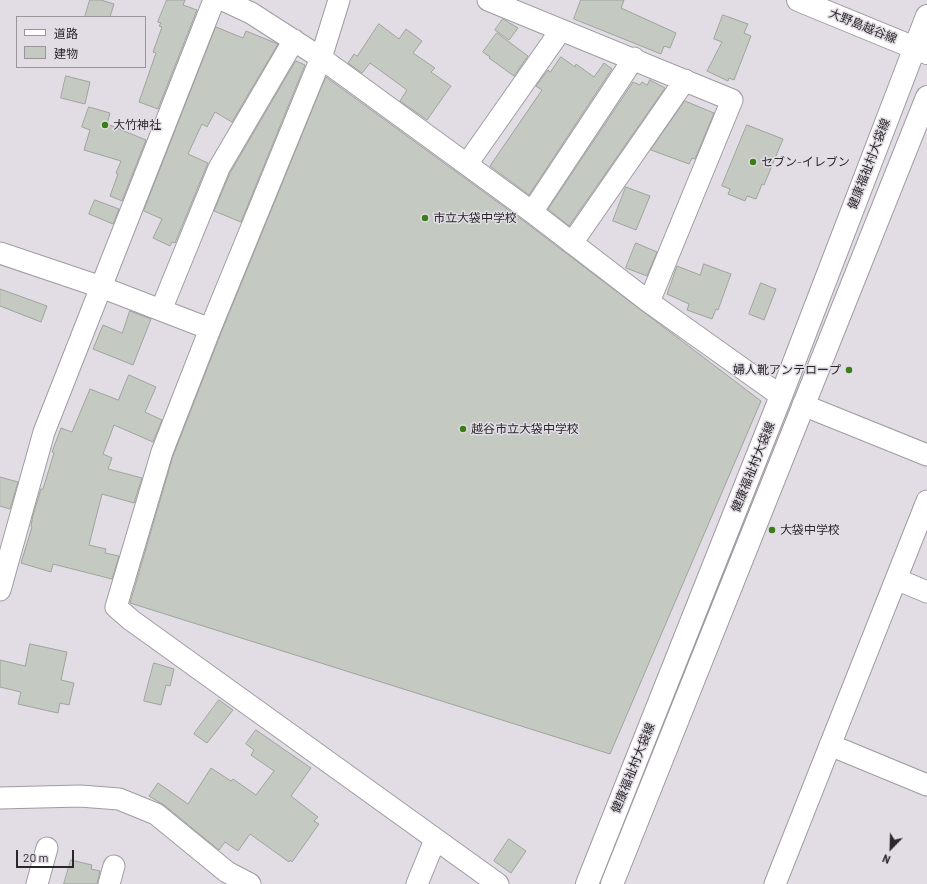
<!DOCTYPE html>
<meta charset="utf-8">
<style>
body{margin:0}
#map{position:relative;width:927px;height:884px;overflow:hidden;background:#e2dde5;font-family:Barlow,"Noto Sans JP",sans-serif}
canvas{display:block}
.legend{position:absolute;left:16px;top:16px;width:130px;height:52px;box-sizing:border-box;background:#e2dde5;border:1px solid #98959b;margin:0;padding:5px 7px;list-style:none;font-size:12px;color:#2a282b}
.legend li{display:flex;align-items:center;gap:8px;height:20px}
.legend b{width:20px;border:1px solid #98959b}
.north{position:absolute;left:871px;top:828px;width:40px;height:40px;-webkit-text-stroke:3px #e2dde5;paint-order:stroke;rotate:203deg;font-size:11px;font-weight:700;line-height:16px;text-align:center;color:#2a282b}
.north::after{content:'';display:block;margin:auto;width:14px;height:18px;background:#2a282b;clip-path:polygon(50% 0,100% 100%,50% 72%,0 100%)}
.scale{position:absolute;left:16px;top:850px;width:58px;height:18px;box-sizing:border-box;border:2px solid #2a282b;border-top:0;padding-left:5px;font-size:12px;line-height:14px;white-space:nowrap;color:#2a282b;-webkit-text-stroke:3px #e2dde5;paint-order:stroke}
</style>
<div id="map">
<canvas width="927" height="884"></canvas>
<ul class="legend">
<li><b style="height:5px;background:#fff"></b>道路</li>
<li><b style="height:11px;background:#c4cac2"></b>建物</li>
</ul>
<div class="north">N</div>
<div class="scale">20 m</div>
</div>
<script>
const context = document.querySelector('canvas').getContext('2d');
context.lineJoin = 'round';
function paint(path, color) {
  context.fillStyle = color;
  context.fill(path, 'evenodd');
}
function strokePath(path, color, width, dash) {
  context.strokeStyle = color;
  context.lineWidth = width;
  context.lineCap = dash ? 'butt' : 'round';
  context.setLineDash(dash || []);
  context.stroke(path);
}
function label(font, color, halo, rows, align = 'center') {
  context.font = font + ' Barlow,"Noto Sans JP",sans-serif';
  context.lineWidth = 3;
  context.setLineDash([]);
  context.textBaseline = 'middle';
  context.strokeStyle = halo;
  context.fillStyle = color;
  for (const [text, x, y, turn = 0] of rows) {
    context.save();
    context.translate(x, y);
    context.rotate((+turn || 0) * Math.PI / 180);
    context.textAlign = isNaN(turn) ? turn : align;
    if (halo) context.strokeText(text, 0, 0);
    context.fillText(text, 0, 0);
    context.restore();
  }
}
const building = new Path2D(`
 M90,0h11l13,4 -4,13h-25z
 M167,0h18l-2,5 14,5 -39,99 -19,-7 17,-49 -3,-1 9,-25 -3,-1 2,-3 -3,-1z
 M581,0h43l-3,8 55,25 -6,15 -6,-2 -3,8 -87,-35z
 M723,15l25,9 -4,9 7,3 -17,44 -5,-2 -1,3 -21,-10 15,-29 -8,-3z
 M503,19l15,9 -9,12 -14,-10z
 M379,24l20,15 7,-10 16,12 -9,12 22,15 -4,4 20,14 -24,34 -27,-19 7,-11 -37,-27 -8,10 -14,-10 6,-9 3,2z
 M216,27l27,11 3,-7 32,13 -46,78 -17,-10 -8,15 -5,-3 -14,30 20,9 -33,80 -3,-1 -2,4 -17,-8 9,-19 -18,-8z
 M497,33l31,23 -14,20 -25,-18 1,-1 -7,-5z
 M561,57l14,10 1,-3 18,13 10,-14 8,6 -83,126 -39,-29 52,-76 -6,-4 12,-16 2,2z
 M296,61l9,4 -64,157 -27,-11 16,-38z
 M66,76l24,6 -5,22 -24,-6z
 M326,77l199,145 236,179 -151,353 -480,-151 43,-147 48,-123z
 M650,80l15,8 -96,138 -21,-17 85,-127 7,3 2,-3 5,3z
 M685,101l29,12 -19,46 -3,-1 -3,6 -38,-14z
 M89,107l21,6 -3,11 39,16 -24,61 -12,-5 8,-22 -2,-1 5,-12 -37,-11 6,-20 -8,-3z
 M747,125l36,14 -19,46 -2,-1 -6,15 -9,-3 -2,5 -17,-7 2,-5 -8,-3z
 M626,187l24,9 -14,34 -23,-9z
 M95,200l24,9 -6,15 -24,-10z
 M636,243l21,9 -10,24 -21,-8z
 M704,264l27,10 -13,36 -2,-1 -4,10 -25,-9 2,-6 -22,-10 10,-28 23,9z
 M761,283l15,6 -12,31 -15,-6z
 M0,289l47,17 -6,16 -41,-16z
 M130,311l21,8 -18,46 -40,-16 10,-24 19,8z
 M129,375l27,12 -11,25 17,8 -9,22 -39,-17 -11,29 9,4 -4,11 34,9 -8,25 -32,-9 -13,51 17,4 -1,4 14,3 -7,23 -59,-15 -2,8 -30,-9 11,-36 -1,-1 2,-11 8,-26h2l11,-36 -2,-1 9,-24 11,4 18,-43 28,11z
 M0,477l18,5 -8,27 -10,-3z
 M30,644l37,8 -6,28 13,3 -5,22 -9,-2 -2,10 -40,-9 3,-12 -21,-5v-27l25,6z
 M154,663l20,6 -4,17 -4,-1 -5,20 -17,-4z
 M219,700l14,10 -26,33 -13,-9z
 M256,730l55,38 -20,28 27,21 -4,4 5,3 -27,38 -2,-2 -1,2 -39,-28 -12,17 -13,-9 -6,8 -55,-45 -15,-9 9,-13 30,21 23,-36 20,13 2,-2 23,16 18,-24 -23,-16 3,-5 -8,-6z
 M509,839l17,12 -15,22 -17,-12z
 M71,860l21,5 -1,4 9,2 -3,13h-33z`);
const street = new Path2D(`
 M223,0l28,13 70,45 211,154 117,90 132,94
 M339,0l-18,58 -111,271 -48,123 -46,155 15,13 367,264
 M488,0l244,100 -83,202
 M467,164l94,-134
 M532,212l102,-154
 M572,243l113,-163
 M0,253l101,34 109,42
 M161,310l58,-142 75,-128
 M803,405l124,50
 M896,579l31,13
 M0,590l44,-158 170,-432
 M830,745l97,40
 M0,798l80,-2 39,3 37,15 71,58 23,12
 M37,884l10,-36
 M109,884l5,-18
 M417,884l18,-44
 M775,884l152,-383`);
const secondary = new Path2D(`
 M798,0l129,53
 M587,884l194,-488 146,-380
 M612,884l315,-787`);
const markers = [
 [105,125,4,"#3d7c1a"],
 [753,162,4,"#3d7c1a"],
 [425,218,4,"#3d7c1a"],
 [849,370,4,"#3d7c1a"],
 [463,429,4,"#3d7c1a"],
 [772,530,4,"#3d7c1a"]
];
const streetNames = [
 ["大野島越谷線",863,26,22],
 ["健康福祉村大袋線",869,164,-69],
 ["健康福祉村大袋線",753,467,-68],
 ["健康福祉村大袋線",633,768,-68]
];
const poiNames = [
 ["大竹神社",113,125],
 ["セブン-イレブン",761,162],
 ["市立大袋中学校",433,218],
 ["婦人靴アンテロープ",841,370,"right"],
 ["越谷市立大袋中学校",471,429],
 ["大袋中学校",780,530]
];
paint(building, '#c4cac2');
strokePath(building, '#9ea39c', 1);
strokePath(street, '#a09ba3', 23);
strokePath(secondary, '#a09ba3', 24);
strokePath(street, '#fff', 21);
strokePath(secondary, '#fff', 22);
for (const [x, y, r, color] of markers) {
  const dot = new Path2D();
  dot.arc(x, y, r, 0, 2 * Math.PI);
  context.fillStyle = color;
  context.fill(dot);
  strokePath(dot, '#e2dde5', 1.5);
}
label('12px', '#2a282b', '#e2dde5', streetNames);
label('12px', '#2a282b', '#e2dde5', poiNames, 'left');
</script>
